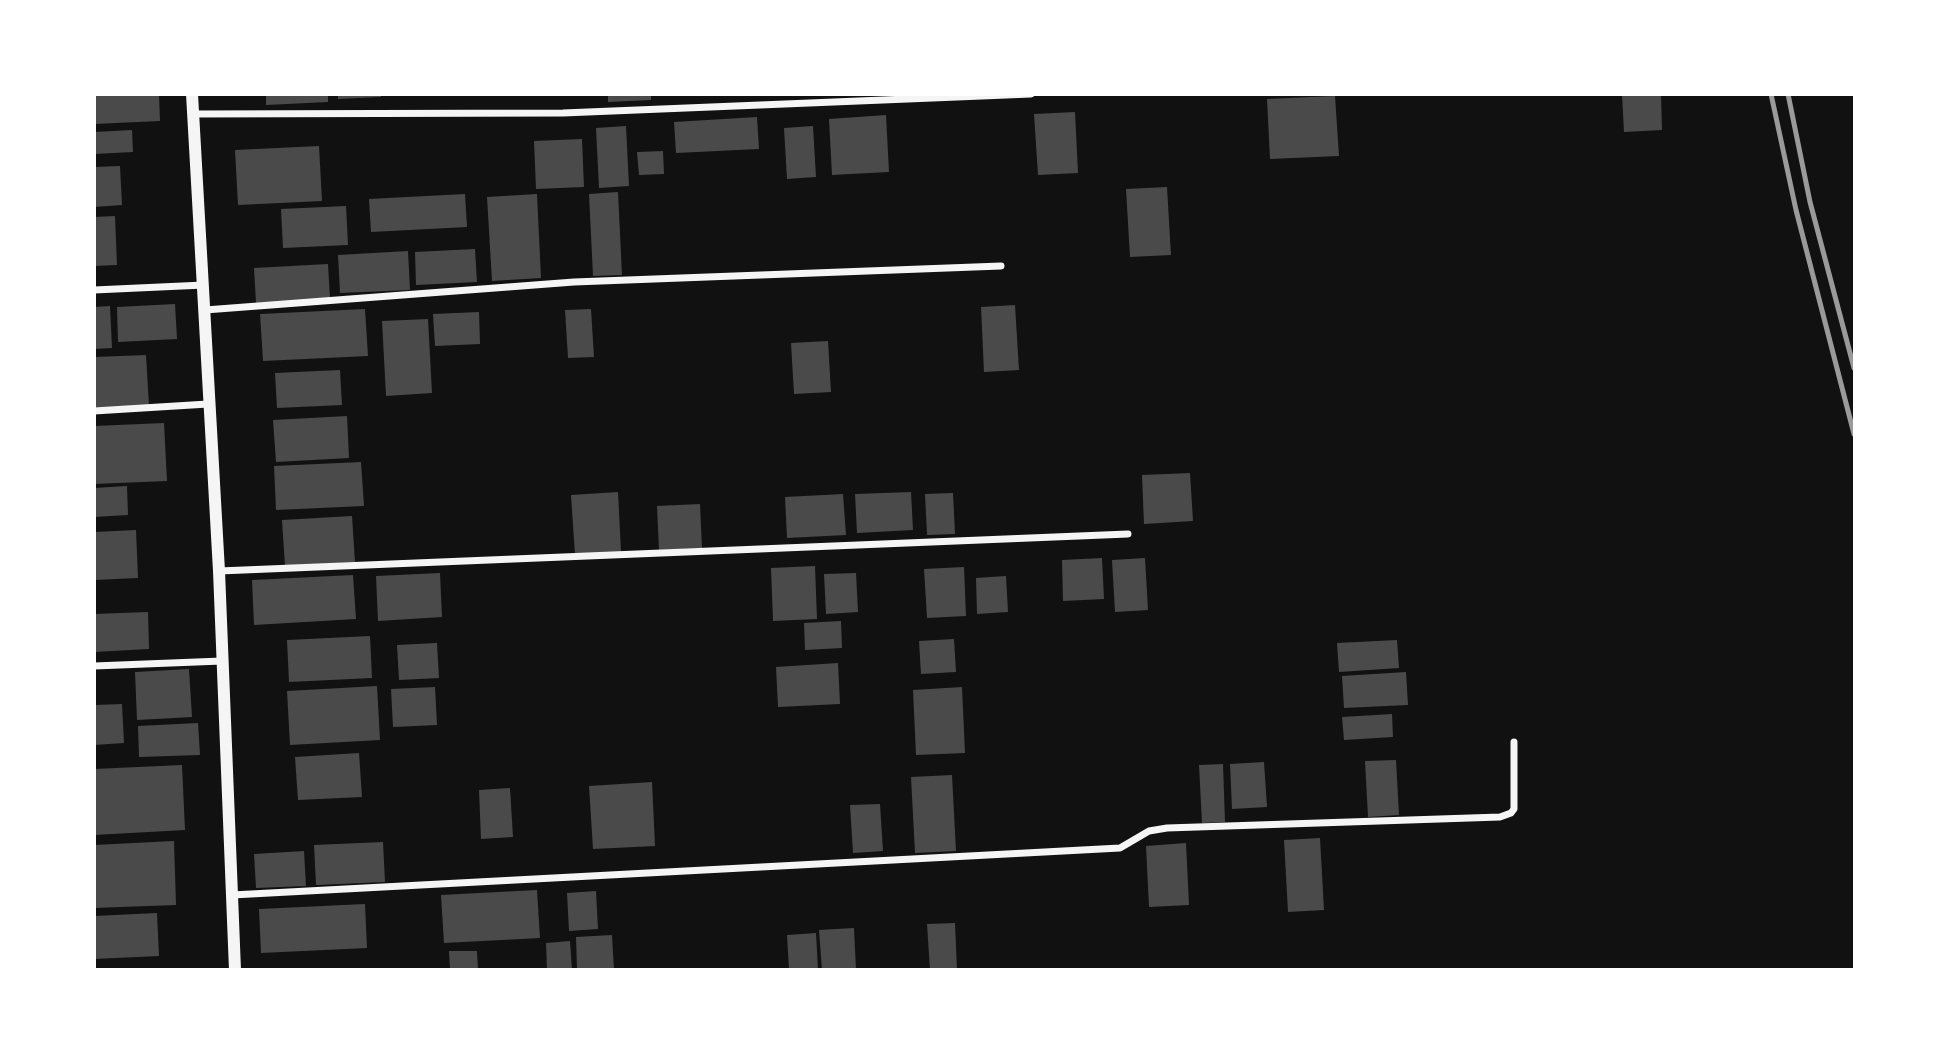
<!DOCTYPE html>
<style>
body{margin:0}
#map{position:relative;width:1949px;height:1064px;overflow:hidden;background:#111;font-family:"IBM Plex Sans",sans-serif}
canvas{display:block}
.frame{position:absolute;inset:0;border:96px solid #fff;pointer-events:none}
</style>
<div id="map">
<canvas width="1949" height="1064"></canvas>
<div class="frame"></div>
</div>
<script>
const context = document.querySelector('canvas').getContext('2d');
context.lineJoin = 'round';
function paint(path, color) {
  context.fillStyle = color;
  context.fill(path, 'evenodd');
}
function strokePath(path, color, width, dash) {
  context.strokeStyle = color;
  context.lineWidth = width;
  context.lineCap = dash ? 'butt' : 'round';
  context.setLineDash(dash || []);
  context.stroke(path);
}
const building = new Path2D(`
 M94,94h65l1,27 -66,3z
 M266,94h62v8l-62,3z
 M338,94h43v3l-43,2z
 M608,94h43v6l-43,2z
 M1622,94h39l1,36 -38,2z
 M1335,96l4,60 -69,3 -3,-60z
 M1075,112l3,61 -40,2 -4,-61z
 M886,115l3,57 -57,3 -3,-56z
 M757,117l2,32 -83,4 -2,-31z
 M626,126l3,60 -30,2 -3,-60z
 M813,126l3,51 -29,2 -3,-51z
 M132,130l1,22 -39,2v-22z
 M582,139l2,48 -48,2 -2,-48z
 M319,146l3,55 -84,4 -3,-55z
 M663,151l1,23 -25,1 -2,-23z
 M120,166l2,39 -28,2v-40z
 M1167,187l4,68 -41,2 -4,-68z
 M618,192l4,83 -29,1 -4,-82z
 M465,194l2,33 -96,5 -2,-33z
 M537,194l4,84 -49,3 -5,-84z
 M346,206l2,39 -65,3 -2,-39z
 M115,216l2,49 -23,1v-49z
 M475,249l2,33 -61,3 -1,-33z
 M408,251l2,39 -70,3 -2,-38z
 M328,264l2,35 -74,4 -2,-35z
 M175,304l2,35 -59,3 -1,-35z
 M1015,305l4,65 -35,2 -3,-65z
 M110,306l2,42 -18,1v-42z
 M365,309l3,47 -105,5 -3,-47z
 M591,309l3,48 -26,1 -3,-48z
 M479,312l1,32 -45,2 -2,-32z
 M428,319l4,74 -46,3 -4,-75z
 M828,341l3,51 -37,2 -3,-51z
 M146,355l3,51 -55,2v-51z
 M340,370l2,35 -65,3 -2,-35z
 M347,416l2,42 -73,4 -3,-42z
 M164,423l3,58 -73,3v-58z
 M361,462l3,44 -88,4 -2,-44z
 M1190,473l3,48 -49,3 -2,-49z
 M127,486l1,29 -34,2v-29z
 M618,492l3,60 -46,3 -4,-60z
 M911,492l2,38 -56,3 -2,-39z
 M953,493l2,41 -28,1 -2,-41z
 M843,494l3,41 -59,3 -2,-41z
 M700,504l2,44 -43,2 -2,-44z
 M352,516l3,46 -70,4 -3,-46z
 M136,530l2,48 -44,2v-48z
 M1102,558l2,41 -41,2 -1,-41z
 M1145,558l3,52 -33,2 -3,-52z
 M815,566l2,53 -44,2 -2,-53z
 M964,567l2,49 -39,2 -3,-49z
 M440,573l2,44 -64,4 -2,-45z
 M856,573l2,39 -32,2 -2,-40z
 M353,575l3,44 -102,6 -2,-45z
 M1006,576l2,36 -31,2 -1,-36z
 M148,612l1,37 -55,3v-38z
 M841,621l1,27 -37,2 -1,-27z
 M370,636l2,42 -83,4 -2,-42z
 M954,639l2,33 -35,2 -2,-33z
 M1397,640l2,28 -60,4 -2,-29z
 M437,643l2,35 -40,2 -2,-35z
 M838,663l2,41 -62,3 -2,-40z
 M189,669l3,48 -55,3 -2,-48z
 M1406,672l2,33 -64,3 -2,-32z
 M377,686l3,54 -90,5 -3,-54z
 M435,687l2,38 -44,2 -2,-38z
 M962,687l3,66 -49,2 -3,-65z
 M122,704l2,39 -30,2v-40z
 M1392,714l1,23 -49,3 -2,-23z
 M198,723l2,32 -61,2 -1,-31z
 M359,753l3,44 -64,3 -3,-43z
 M1396,760l3,55 -31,2 -3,-56z
 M1264,762l3,45 -35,2 -2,-45z
 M1223,764l2,58 -23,1 -3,-58z
 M182,765l3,65 -91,5v-66z
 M952,775l4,76 -41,2 -4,-76z
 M652,782l3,64 -62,3 -4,-63z
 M510,788l3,49 -32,2 -2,-49z
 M880,804l3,47 -30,2 -3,-48z
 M1320,838l4,72 -36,2 -4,-72z
 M174,841l2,64 -82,3v-63z
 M383,842l2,40 -69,3 -2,-40z
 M1186,843l3,62 -40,2 -3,-61z
 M304,851l2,35 -50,2 -2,-34z
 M537,890l3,48 -96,5 -3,-48z
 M596,891l2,38 -29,2 -2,-38z
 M365,904l2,44 -106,5 -2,-44z
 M157,913l2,43 -65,3v-43z
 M955,923l2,47h-27l-3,-46z
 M854,928l2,42h-34l-3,-40z
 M816,933l2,37h-29l-2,-35z
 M612,935l2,35h-37l-1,-33z
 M570,941l2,29h-25l-1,-27z
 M449,951h28l1,19h-28z`);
const minor = new Path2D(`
 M193,114l370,-1 468,-19
 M94,290l110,-5
 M205,310l369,-28 427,-16
 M94,411l114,-7
 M219,571l909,-37
 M94,666l128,-5
 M232,895l888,-47 29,-17 18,-3 333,-11 11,-4 3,-4v-67`);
const tertiary = new Path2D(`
 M192,94l27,477 16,399`);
const rail = new Path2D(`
 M1771,94l25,116 58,224
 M1788,94l22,108 44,166`);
paint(building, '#4a4a4a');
strokePath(minor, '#f5f5f5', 7);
strokePath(tertiary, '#f5f5f5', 12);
strokePath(rail, '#9a9a9a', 5);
</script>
